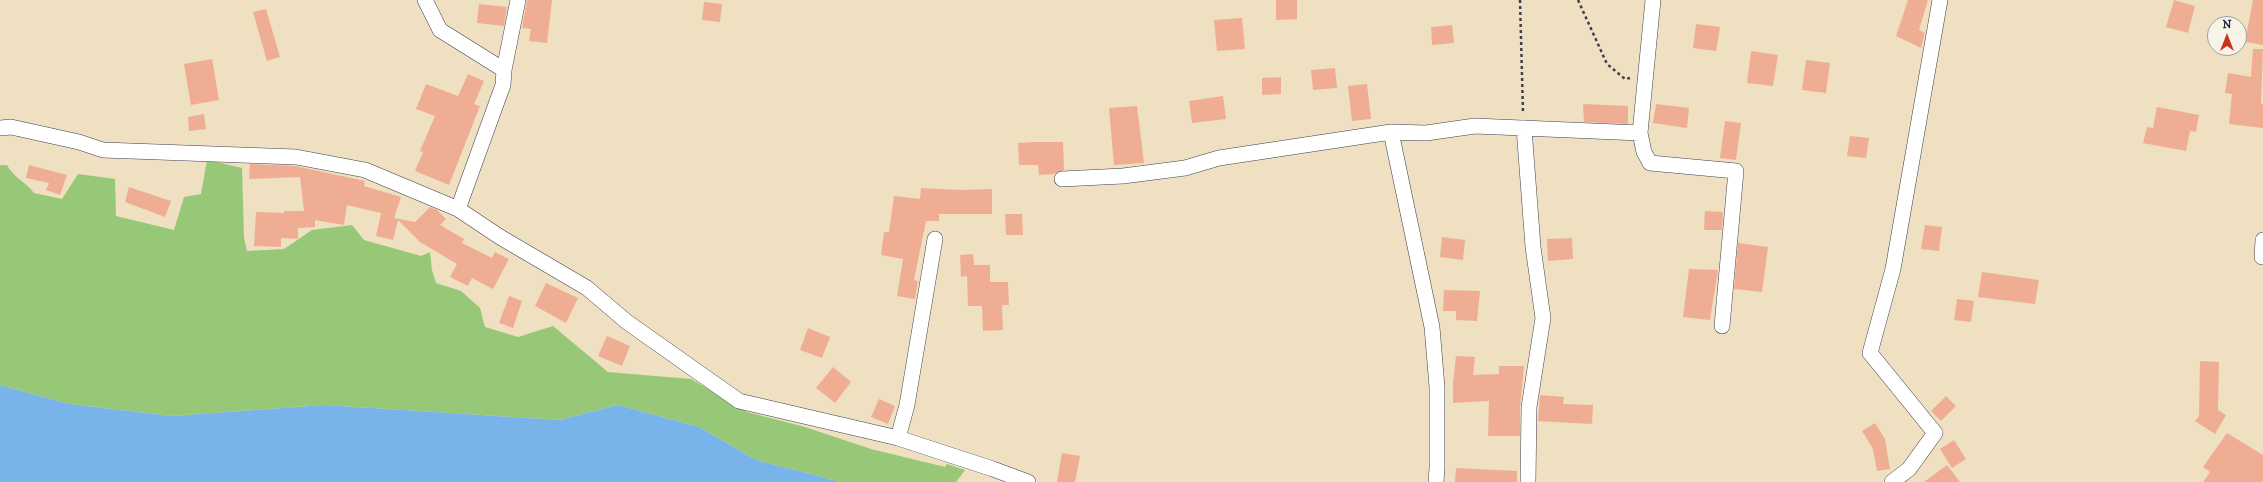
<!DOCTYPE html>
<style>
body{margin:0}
#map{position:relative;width:2263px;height:482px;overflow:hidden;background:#eee0c0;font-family:"IM FELL DW Pica",serif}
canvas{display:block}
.north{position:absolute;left:2207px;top:16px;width:40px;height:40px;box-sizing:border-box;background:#f7f3e8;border:1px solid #a29fa3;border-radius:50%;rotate:0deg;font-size:11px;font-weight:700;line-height:16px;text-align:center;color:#22223b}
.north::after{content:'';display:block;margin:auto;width:14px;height:18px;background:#c8321e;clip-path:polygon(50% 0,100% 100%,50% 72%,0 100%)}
</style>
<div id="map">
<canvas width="2263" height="482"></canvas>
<div class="north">N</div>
</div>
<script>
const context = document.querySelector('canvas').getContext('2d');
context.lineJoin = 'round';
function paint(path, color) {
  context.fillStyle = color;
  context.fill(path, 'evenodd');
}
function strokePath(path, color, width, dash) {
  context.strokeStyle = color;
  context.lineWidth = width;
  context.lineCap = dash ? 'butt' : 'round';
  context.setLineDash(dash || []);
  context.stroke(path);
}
const green = new Path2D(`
 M207,160l35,8 2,70 3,13 37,-2 28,-19 40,-5 12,15 57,16 9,-4 2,18 4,13 25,8 19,17 5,19 33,10 35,-11 55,46 83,7 56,33 58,15 66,22 74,18 2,-3 18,6 -9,12h-115l-85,-22 -57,-33 -81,-22 -59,15 -234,-15 -153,11 -103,-12 -69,-19v-220h7c7,13 19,17 27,28l28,6 16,-25 37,5 1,37 58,14 10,-33 17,-3z`);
const water = new Path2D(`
 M0,385l69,19 103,12 153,-11 234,15 59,-15 81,22 57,33 85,22h-841z`);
const building = new Path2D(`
 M527,0h25l-5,43 -18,-2 2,-12 -9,-1z
 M1276,0h21v19l-21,1z
 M1908,0h20l-9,30 6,3 -4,15 -25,-12z
 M2174,0l21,6 -7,27 -22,-6z
 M2253,0h10v45l-18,-3z
 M704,2l18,2 -2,18 -18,-2z
 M479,4l28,3 -3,19 -27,-3z
 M266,9l14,48 -13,4 -14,-49z
 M1242,18l3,31 -28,2 -3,-31z
 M1696,24l24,3 -4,24 -23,-3z
 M1452,25l2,18 -22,2 -1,-18z
 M2253,49h10l-2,55h2v24l-34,-4 3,-30 -7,-1 3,-20 23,4z
 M1751,51l27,4 -5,31 -26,-3z
 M212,59l7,41 -28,5 -7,-41z
 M1806,60l24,3 -4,30 -24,-3z
 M1335,68l2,20 -24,2 -2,-20z
 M468,74l16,7 -10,23 6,2 -31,79 -34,-14 8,-19 -3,-1 15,-35 -19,-7 10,-25 32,12z
 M1281,77v17l-19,1v-17z
 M1367,84l4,35 -19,2 -4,-35z
 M1223,96l3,23 -34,4 -3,-22z
 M1583,104l45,2v18l-44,-2z
 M1656,104l33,4 -2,20 -34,-5z
 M1137,106l7,57 -30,2 -5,-57z
 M2157,107l42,8 -3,17 -6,-1 -4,20 -43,-8 4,-16 6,1z
 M204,114l2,15 -17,2 -1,-14z
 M1725,121l16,2 -5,37 -16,-2z
 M1850,136l19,2 -3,20 -19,-2z
 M1033,142h30l1,28 -10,4 -15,1 -1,-10h-19l-1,-22z
 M250,164l45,2 70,15 -1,5 37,11 -7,21 21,4 15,-15 7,3 9,9 -6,6 24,14 -2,4 30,15 3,-6 14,7 -16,30 -21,-11 -4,8 -18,-9 7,-13 -37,-22 -22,-22 -5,20 -17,-4 5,-23 -34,-8 -3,20 -29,-5v7l-17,1v11l-17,-1v9l-27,-1 2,-34 28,1v-2h20l-4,-34 -51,2z
 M29,165l38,10 -7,20 -14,-5 3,-7 -23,-5z
 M129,187l42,14 -6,16 -40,-15z
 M921,188l40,2 31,-1v25h-53v7h-13l-12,59 4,1 -3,18 -18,-3 6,-37 -22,-4 3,-23h5l5,-36 26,3z
 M1705,211l18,1 -1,18h-18z
 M1005,214h17l1,21h-17z
 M1925,225l17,2 -3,24 -18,-2z
 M1442,237l23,3 -2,20 -23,-3z
 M1572,238l1,21 -25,2 -1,-22z
 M1738,243l30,4 -6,45 -28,-3z
 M973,254l1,11h16v17h18l1,23h-7l1,25 -20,1 -1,-25h-14l-1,-30 -6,1 -1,-22z
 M1689,269l29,1 -8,50 -27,-3z
 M1982,272l57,8 -4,24 -57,-7z
 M546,283l32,15 -12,25 -31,-17z
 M1444,290l36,1 -3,30 -21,-1v-9h-13z
 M509,296l13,5 -9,27 -14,-5z
 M1957,299l17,2 -3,21 -17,-2z
 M808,328l22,9 -8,21 -22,-8z
 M607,336l23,10 -8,20 -24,-10z
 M1456,356l19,1 -2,18 26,-1v-8h25l-4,41v29h-32l1,-35 -36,2v-19z
 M2200,361l19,1 -1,48 8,5 -11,19 -20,-13 4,-5z
 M833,367l18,15 -16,21 -19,-15z
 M1540,395l24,2 -1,7 30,1 -1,19 -54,-3z
 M1946,396l10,10 -15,15 -10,-10z
 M879,399l16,7 -7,18 -17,-7z
 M1875,423l10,16 5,30 -13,2 -4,-22 -11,-18z
 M2227,433l36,22v27h-60l7,-10 -7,-5z
 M1954,440l12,19 -14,9 -12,-19z
 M1062,453l18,3 -5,26h-18z
 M1947,465l13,17h-36z
 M1456,468l61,3v11h-62z`);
const path = new Path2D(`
 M1520,0l3,113
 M1578,0l29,64 18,15 5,-1`);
const minor = new Path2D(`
 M425,0l15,30 64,40 -1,15 -45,124
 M504,70l14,-70
 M0,128l11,-1 68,15 24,8 193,7 69,13 93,39 42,28 87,51 40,34 112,79 159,37 95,31 35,13
 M1524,128l9,119 10,71 -14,89 -1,75
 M1391,132l41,195 5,60v81l-1,14
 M1640,133l4,19 6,11 86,8 -14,155
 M1062,179l61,-3 62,-8 34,-10 172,-26 35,1 49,-7 165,7 13,-133
 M2262,257l1,-17
 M898,438l9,-33 28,-166
 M1892,482l17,-13 26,-36 -65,-80 23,-84 47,-269`);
paint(green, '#97c878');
paint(water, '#78b4ea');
paint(building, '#efae94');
strokePath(minor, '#413e4f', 16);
strokePath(path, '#413e4f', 2.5, [3, 3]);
strokePath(minor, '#fff', 15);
</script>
